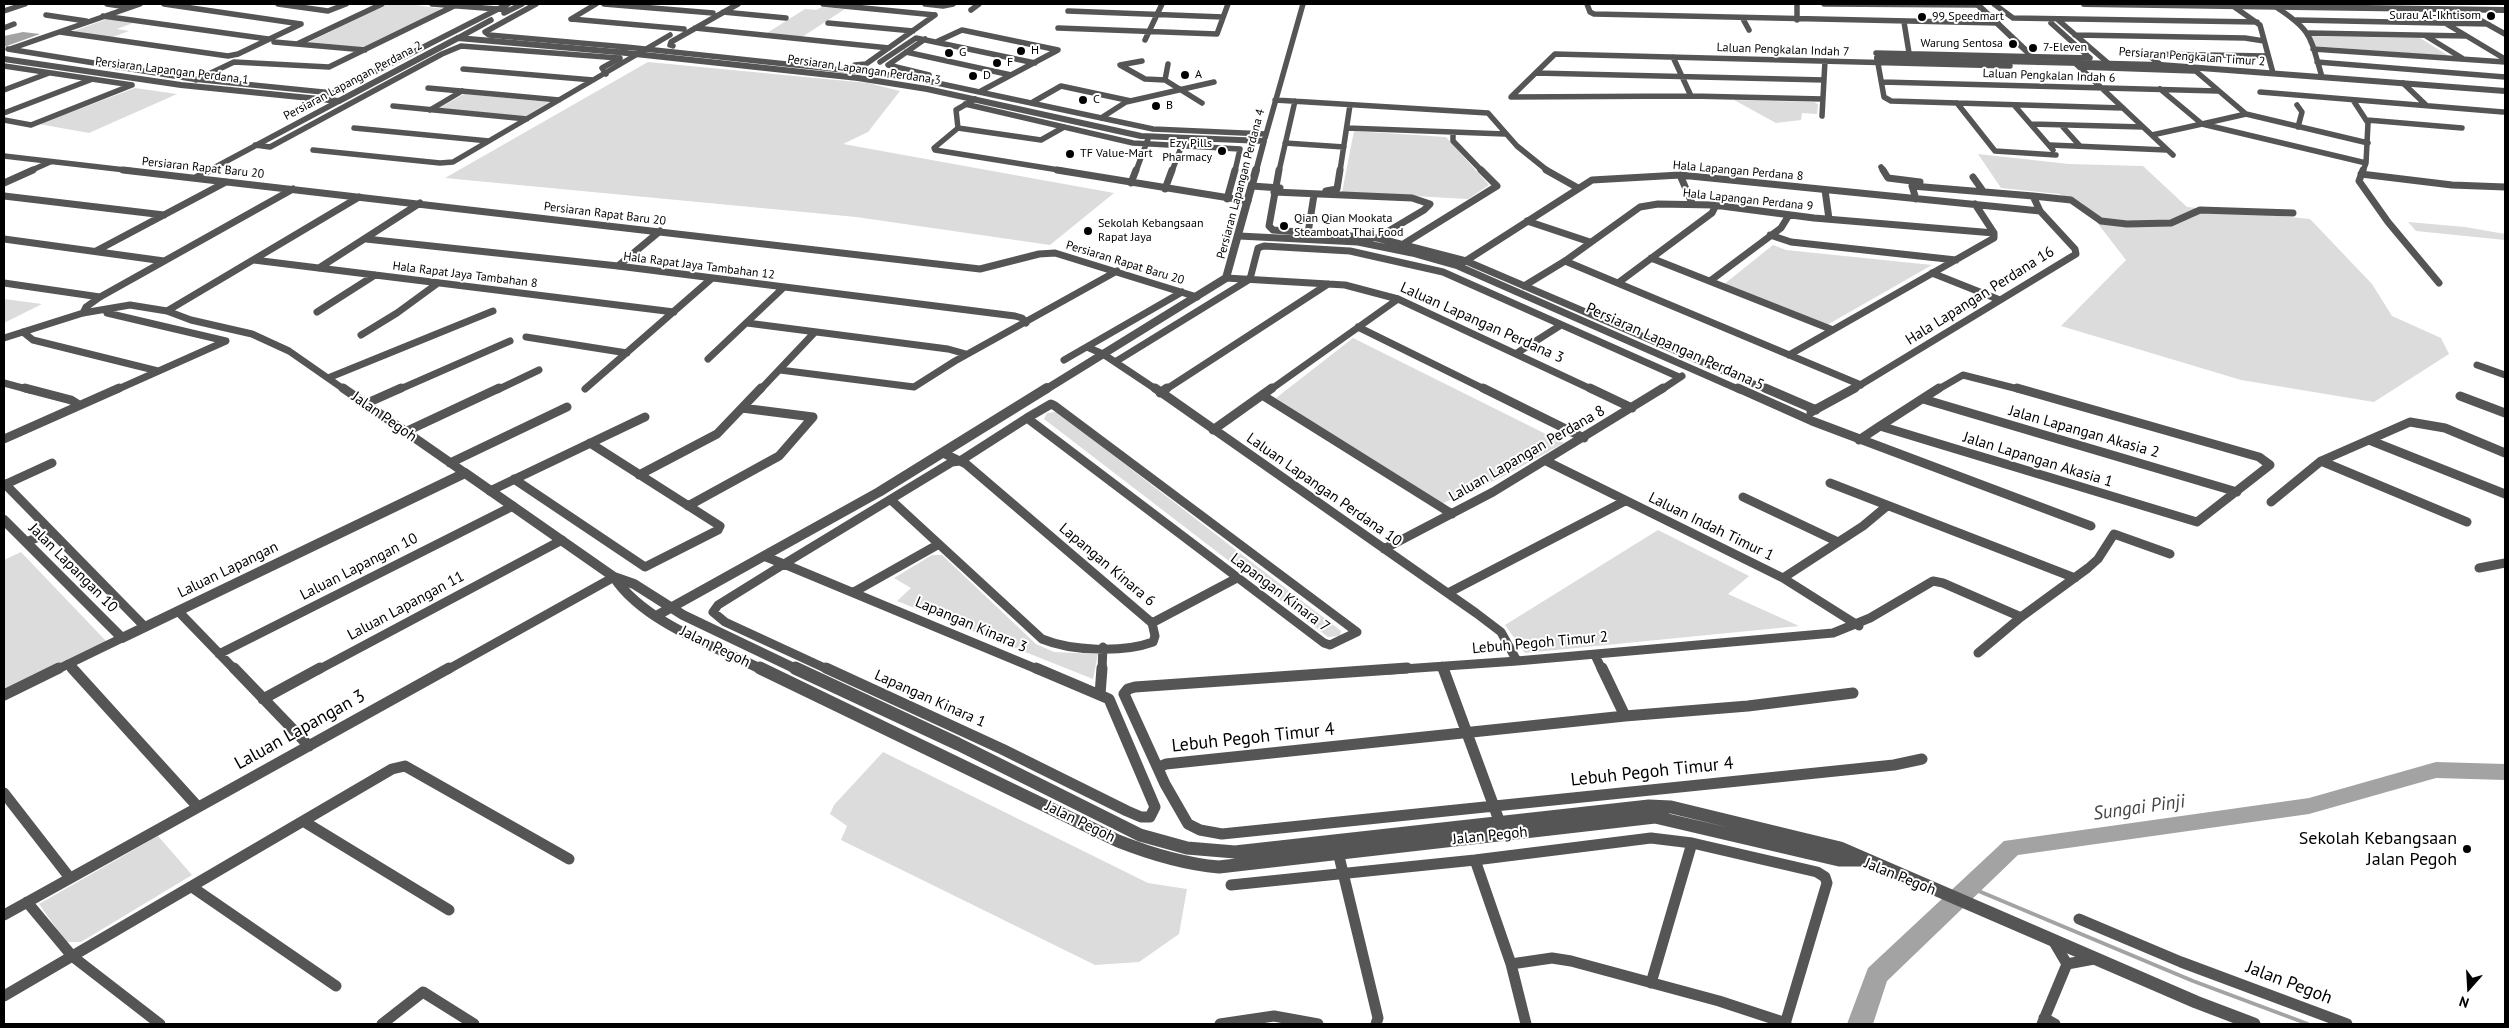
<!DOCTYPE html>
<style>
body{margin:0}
#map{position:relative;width:2509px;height:1028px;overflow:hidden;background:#fff;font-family:"PT Sans",sans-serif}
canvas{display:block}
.frame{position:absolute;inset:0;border:5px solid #000;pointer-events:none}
.north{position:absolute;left:2444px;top:963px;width:50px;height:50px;-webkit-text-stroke:4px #fff;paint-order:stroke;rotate:199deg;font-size:14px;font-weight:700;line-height:20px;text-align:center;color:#000}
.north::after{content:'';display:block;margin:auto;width:18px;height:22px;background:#000;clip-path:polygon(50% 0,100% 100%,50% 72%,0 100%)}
</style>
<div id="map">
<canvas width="2509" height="1028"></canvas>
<div class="frame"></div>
<div class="north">N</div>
</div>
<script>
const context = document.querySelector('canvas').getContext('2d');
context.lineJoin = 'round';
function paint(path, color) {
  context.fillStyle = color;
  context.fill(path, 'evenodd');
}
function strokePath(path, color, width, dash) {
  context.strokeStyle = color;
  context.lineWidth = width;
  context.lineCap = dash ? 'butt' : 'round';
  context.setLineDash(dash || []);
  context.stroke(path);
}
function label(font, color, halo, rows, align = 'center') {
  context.font = font + ' "PT Sans",sans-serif';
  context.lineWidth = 4;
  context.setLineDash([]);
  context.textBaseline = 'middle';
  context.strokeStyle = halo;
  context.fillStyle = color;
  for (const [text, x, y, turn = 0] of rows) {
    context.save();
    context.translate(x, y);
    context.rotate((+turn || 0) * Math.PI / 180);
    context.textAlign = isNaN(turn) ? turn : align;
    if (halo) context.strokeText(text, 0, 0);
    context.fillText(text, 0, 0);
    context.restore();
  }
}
const green = new Path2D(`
 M388,4h20l36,5 -74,37 -9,2 -51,-4 -1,-2z
 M822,7l23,2 -43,28 -35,-4 38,-24 11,1z
 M107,19l26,4 -16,6 12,2 -19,7 -39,-6z
 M2310,36l110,2 29,18 -136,-10z
 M648,62l220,21 32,8 -32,41 -25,12 271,49 -64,52 -194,-28 -411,-39z
 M135,88l42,6 -88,39 -50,-9z
 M464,94l85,8 -24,15 -86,-9z
 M1734,100l80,2 4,2 -1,10 -15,-1 -1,7 -25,3z
 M1354,131l92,6 43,48 -21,14 -126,-7z
 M1978,154l91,10 74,2 44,41 123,12 62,65 20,32 49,22 8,16 -75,48 -133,-22 -180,-54 65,-66 -44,-57 -23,-9 -58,-6z
 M2408,222l57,5 40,7v6l-89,-9z
 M1773,245l13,5 146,15 -105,60 -104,-40z
 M4,299l38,5 -38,19z
 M1353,338l211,105 -64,35 -59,26 -165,-106z
 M1057,412l284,219 -1,5 -12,1 -284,-218 3,-6z
 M1658,530l91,46 -21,18 71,32 -274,27 -20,-28z
 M21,552l85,89 -102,48v-129z
 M932,555h10l94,89 18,8 44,2 -5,25 -196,-78 14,-13 -17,-10z
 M883,752l265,131 39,6 -8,45 -40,28 -44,3 -254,-125 6,-14 -17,-12 4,-9z
 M158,836l34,39 -111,67h-15l-27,-38z`);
const water = new Path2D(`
 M23,32l17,2 -36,13v-11z`);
const stream = new Path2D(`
 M1969,887l224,94 115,43`);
const river = new Path2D(`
 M2436,762l69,2v16l-69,-2 -127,36 -291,41 -131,126 -14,43h-26l21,-56 136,-127 305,-43z`);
const minorFar3 = new Path2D(`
 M107,4l20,3
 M164,4l137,20
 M278,4l50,7 18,-7
 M432,4l78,6
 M536,4l-51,28 4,3 137,12 -4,2
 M604,4l109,9
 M823,4l112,11
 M925,4l18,2 10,-2
 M1587,4l3,8 4,2 404,9
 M1797,4v16
 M1824,4l155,1
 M1994,4l19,14 244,4
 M2233,6l27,19 13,48
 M2276,7c37,24 34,30 46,70
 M971,10l8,-6
 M2462,10l43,24
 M4,11l21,-7
 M1068,11l155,6
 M723,12l63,6
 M504,13l18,-9
 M46,15l40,6
 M103,16l165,23
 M571,19l113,10
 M571,19l25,-15
 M1743,19l6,11
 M2057,19l51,44
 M2296,20l192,4
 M1904,22l6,37
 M828,23l85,8
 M2051,23l39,35
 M2445,23l60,36
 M4,28l10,-4
 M695,28l194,20
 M1058,28l159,6 11,-30
 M60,32l168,24 10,-2 63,-30
 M2309,33l157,3
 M2075,35l170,3 19,3
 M2426,36l36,22
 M458,38l33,-18
 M925,39l-37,26 41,10
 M1145,40l17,-36
 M274,42l91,8
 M936,42l26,-12 96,20 -77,41
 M297,44l85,-40
 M673,46l-3,-1 1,-3 67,-38
 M626,47l283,30 244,52 113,5
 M8,49l185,30 140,14 175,-89
 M10,49l130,-45
 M2313,49l192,13
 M906,52l105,23
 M1876,53l214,5
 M1673,57l18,39
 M1877,58l7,39 7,4 232,7
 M1142,61l-22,4 25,14 20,1
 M880,62l36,-24 119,25
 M2317,62l188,15
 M2075,63l98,92
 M1168,64l-3,16 37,23
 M855,65l11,-1 69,-49
 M2161,65l-14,-11 120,2
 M4,66l128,19
 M2080,67l114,4
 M2191,67l55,47 122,29
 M463,69l130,11
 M1536,73l288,7
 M606,74l-4,-6 18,-10
 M196,80l38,-18 95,5 125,-61
 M1882,82l335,9
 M2403,83l23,22
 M428,88l131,12
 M2160,89l42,35 44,-10
 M4,90l45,-17
 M2260,92l243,20
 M975,99l-19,11 2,18 -24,20 1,2 130,21
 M1823,99l-132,-3 -180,1 44,-43 455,12
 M1275,100l213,13 29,33 31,25
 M2353,100l15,23 -2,40 -3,8
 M1033,102l28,-16 70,15
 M1957,103l38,48 61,4
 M965,104l168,39 107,6 -5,22
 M2014,105l39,45
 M2297,105l5,7 -4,15
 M393,106l134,13
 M430,110l32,-19
 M4,113l86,-33
 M1822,116l3,-55
 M1101,118l25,-16 88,-20
 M4,120l27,5 101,-40
 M2367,120l95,8
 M2031,124l112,3
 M2062,126l18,20
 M354,128l135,13
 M958,128l83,12 23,-13
 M1347,128l158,6
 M1453,133v8l29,30
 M2152,135l50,-11 164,39
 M1265,138l38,-134
 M1285,143l59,4
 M255,145l15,2 172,-93 19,-8 158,12
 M2050,145l117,5
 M313,150l127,13 13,-1 217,-127
 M4,156l130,15
 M1881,167l3,4
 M30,171l20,-9
 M208,171l131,-70
 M1136,171l12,-32
 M1172,171l10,-26
 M1279,171l16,-70
 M1340,171l10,-66`);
const minorFar2 = new Path2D(`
 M123,170l857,99 59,-15 16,-1 142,44
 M1057,170l191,31
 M1279,170l-10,56 4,4 104,8 89,23 302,129
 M1546,170l32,18
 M1883,170l5,8 32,4
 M2363,170l-4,11 29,41 51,61
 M2361,174l91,11 53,2
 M1680,175l12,28
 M1973,177l10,14
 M195,178l15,-8
 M4,183l29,-13
 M1131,183l5,-13
 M1252,186l28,2
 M1165,189l7,-19
 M1825,190l4,29
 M1326,191l11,-2 3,-19
 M1274,192l138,6 18,6 -6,6 -47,28
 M4,196l160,19
 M1227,199l8,-29
 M1916,199l-4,-13 121,10
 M1527,221l63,21
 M1308,233l6,-38
 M1770,235l21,7 165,18
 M1239,236l119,6 54,11 46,13 282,124
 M4,239l160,22
 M366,239l252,27 397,50 7,2 4,5
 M1405,243l92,-57 -16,-16
 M96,251l130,-69
 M1651,258l182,72
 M254,260l420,52
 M1565,261l296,124
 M1464,262l128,-82 88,-5 360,36
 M618,266l42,-35
 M319,268l101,-65
 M1932,273l68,27
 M1226,278l119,7 53,14 195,91
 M1710,281l71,-53 8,-13
 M4,283l96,14
 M1618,283l94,-70 4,-8
 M1524,286l41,-25 75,-54 18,-3 56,1 100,13 180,15
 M167,311l192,-114
 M317,312l58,-37
 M83,313l3,-6 14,-10 193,-108
 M107,313l119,28 -110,49
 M747,323l201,26 18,5
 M1358,327l128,63
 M23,332l10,8 125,31
 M361,335l36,-22 41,-30
 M526,337l101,16
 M4,338l79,-25 47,-8 37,6 24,9 61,14 37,17 56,39
 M1087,347l16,7 54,36
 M1517,353l44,-28
 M1789,355l205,-117v-5l-19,-29
 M708,359l75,-71
 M1064,360l118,-68
 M1115,362l135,-83 8,-31 6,-2 86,5 93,21 236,105
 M2477,365l28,10
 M780,370l134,17 41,-26 162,-90
 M328,378l165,-67
 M4,383l26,7
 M585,389l126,-110
 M398,390l112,-49
 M497,390l42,-20
 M760,390l55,-58
 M1165,390l163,-106
 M1270,390l128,-91
 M1661,390l21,-14
 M1852,390l224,-136 -1,-5 -35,-38 -7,-15 38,4 30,21 26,3 44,-1 29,-13 93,3
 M1937,390l26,-15 59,15`);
const minorFar1 = new Path2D(`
 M25,388l46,12 8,5
 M343,388l122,85
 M1155,388l321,225 25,19 16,29
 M1483,388l101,50
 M1590,388l42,20
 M1738,388l74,33 279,105
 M1765,388l51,22
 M1160,393l7,-5
 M1262,395l190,119
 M2460,396l45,17
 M1923,399l314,93
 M365,404l36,-16
 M1051,404l4,2 302,226 -27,13 -6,-2 -297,-225z
 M742,408l71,9
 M1811,412l44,-24
 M1880,426l317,96 73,-57 -11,-8 -242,-69
 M1880,426l59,-38
 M1213,430l59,-42
 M405,432l94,-44
 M4,439l115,-51
 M1859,440l21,-14
 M2369,440l136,54
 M1546,461l237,117 76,48
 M2321,461l146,61
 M450,463l117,-56
 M639,475l78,-41 44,-46
 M514,479l131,88 73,-37 2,-4 -130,-83
 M1830,483l245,95
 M5,484l140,143
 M4,485l48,-22
 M490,491l155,-74
 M1743,497l93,44
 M891,500l151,139c29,12 81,14 111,3l2,-6 -3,-13 -186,-159 -23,-11
 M2271,502l50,-41 89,-39 35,6 60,25
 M688,506l91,-50 34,-39
 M26,542l26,-10
 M1384,549l109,-57 170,-104
 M766,557l18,7
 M784,564l255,106
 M784,564l-66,41 -5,7 12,10 104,48
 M784,564l168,-102 8,-1 67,-43
 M2479,568l26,-5
 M1783,578l80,-52 24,-20
 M854,592l85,-48
 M1448,593l177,-92
 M178,611l57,59
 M1152,623l85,-45
 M1978,653l43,-36 67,-49 10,-9 16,-25 56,20
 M219,654l294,-148
 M1595,655l7,15
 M68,664l5,6
 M1442,666l1,4
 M56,670l66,-32
 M318,670l244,-130
 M447,670l167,-93
 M1102,670l1,-23
 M1389,670l128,-9 316,-28 37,-15 63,-37 10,2 78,34`);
const minor = new Path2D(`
 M72,668l126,139
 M234,668l75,78
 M826,668l176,81 125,62 14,6h9l5,-10 -46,-108 -73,-31
 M1407,668l-272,19 -7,2 -4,5 41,90 23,40 12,6 22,4 672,-69 28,-6
 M1443,668l57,155
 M1602,668l23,48
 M4,695l55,-27
 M1100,695l2,-27
 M263,699l57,-31
 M1159,767l7,-3 459,-48 123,-10 105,-13
 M4,793l66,85
 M303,821l146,89
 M1338,852l40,166 -2,6
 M1475,860l36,104 15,60
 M1231,885l244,-25 176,-22 41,5 125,29 8,5 2,6 -42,141
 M192,887l144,99
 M27,902l45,54 88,68
 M4,915l445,-247
 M2079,919l102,43 166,62
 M2054,942l13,22
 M1511,964l41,-6 19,3 148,40 67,22
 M2067,964l27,-5
 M1651,983l41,-140
 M4,996l388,-227 13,-3 164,93
 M2044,1018l11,6
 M382,1024l41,-32 51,32
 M1220,1024l54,-8 44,8
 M2042,1024l25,-60`);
const tertiaryFar3 = new Path2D(`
 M1977,4l61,58
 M2084,4l421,6
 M1877,58l284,7 344,26
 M4,59l177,26 158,16 119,-63 159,14 241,26 69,11 214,47 123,5 -8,30`);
const tertiaryFar2 = new Path2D(`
 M1045,390l181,-112 30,-108`);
const tertiaryFar1 = new Path2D(`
 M4,520l118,118 343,-165 149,104c29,45 102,70 149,93
 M614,577l20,7 49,31 115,55
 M656,616l223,-124 168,-104`);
const tertiary = new Path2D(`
 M760,668l358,173c33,13 65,23 101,26l436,-50 184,43h25
 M795,668l163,76 182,91 47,13 48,4 414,-46 22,1 169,41 356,154 58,22`);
const markers = [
 [2491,16,5,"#000"],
 [1922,17,5,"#000"],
 [2013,44,5,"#000"],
 [2033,48,5,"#000"],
 [1021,51,5,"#000"],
 [949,53,5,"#000"],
 [997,63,5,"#000"],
 [1185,75,5,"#000"],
 [973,76,5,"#000"],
 [1083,100,5,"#000"],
 [1156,106,5,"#000"],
 [1222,151,5,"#000"],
 [1070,154,5,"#000"],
 [1284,226,5,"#000"],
 [1088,231,5,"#000"],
 [2467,849,5,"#000"]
];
const farPoinames = [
 ["Surau Al-Ikhtisom",2481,16,"right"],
 ["99 Speedmart",1932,17],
 ["Warung Sentosa",2003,44,"right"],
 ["7-Eleven",2043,48],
 ["H",1031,51],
 ["G",959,53],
 ["F",1007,63],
 ["A",1195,75],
 ["D",983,76],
 ["C",1093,100],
 ["B",1166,106],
 ["Ezy Pills",1212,144,"right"],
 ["Pharmacy",1212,158,"right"],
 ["TF Value-Mart",1080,154],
 ["Qian Qian Mookata",1294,219],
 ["Steamboat Thai Food",1294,233],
 ["Sekolah Kebangsaan",1098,224],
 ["Rapat Jaya",1098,238]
];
const farStreetnames = [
 ["Laluan Pengkalan Indah 7",1783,50,2],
 ["Persiaran Pengkalan Timur 2",2192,57,4],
 ["Persiaran Lapangan Perdana 3",864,70,8],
 ["Persiaran Lapangan Perdana 1",172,71,7],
 ["Laluan Pengkalan Indah 6",2049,76,2],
 ["Persiaran Lapangan Perdana 2",353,81,-28],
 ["Persiaran Rapat Baru 20",203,168,6],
 ["Hala Lapangan Perdana 8",1738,171,5],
 ["Persiaran Lapangan Perdana 4",1241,184,-75],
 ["Hala Lapangan Perdana 9",1748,200,6],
 ["Persiaran Rapat Baru 20",605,214,7],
 ["Persiaran Rapat Baru 20",1125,263,17],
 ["Hala Rapat Jaya Tambahan 12",699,266,7],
 ["Hala Rapat Jaya Tambahan 8",465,275,7]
];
const streetNames = [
 ["Hala Lapangan Perdana 16",1980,296,-32],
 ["Laluan Lapangan Perdana 3",1482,323,24],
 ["Persiaran Lapangan Perdana 5",1675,347,24],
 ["Jalan Pegoh",384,417,35],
 ["Jalan Lapangan Akasia 2",2084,432,16],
 ["Laluan Lapangan Perdana 8",1527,454,-30],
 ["Jalan Lapangan Akasia 1",2038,460,17],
 ["Laluan Lapangan Perdana 10",1324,490,35],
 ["Laluan Indah Timur 1",1711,527,26],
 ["Lapangan Kinara 6",1107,565,40],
 ["Laluan Lapangan 10",359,567,-27],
 ["Jalan Lapangan 10",73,568,45],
 ["Laluan Lapangan",228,570,-26],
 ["Lapangan Kinara 7",1280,593,37],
 ["Laluan Lapangan 11",406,606,-28],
 ["Lapangan Kinara 3",971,625,23],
 ["Lebuh Pegoh Timur 2",1540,643,-5],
 ["Jalan Pegoh",715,647,26],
 ["Lapangan Kinara 1",930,699,24],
 ["Jalan Pegoh",1080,822,26],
 ["Jalan Pegoh",1490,836,-6],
 ["Jalan Pegoh",1900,877,22]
];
const nearStreetnames = [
 ["Laluan Lapangan 3",300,730,-29],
 ["Lebuh Pegoh Timur 4",1253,738,-6],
 ["Lebuh Pegoh Timur 4",1652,772,-6],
 ["Jalan Pegoh",2289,983,21]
];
const nearPoinames = [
 ["Sekolah Kebangsaan",2457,839],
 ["Jalan Pegoh",2457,860]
];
const nearWaternames = [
 ["Sungai Pinji",2139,808,-8]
];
paint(green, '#dcdcdc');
paint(water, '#a3a3a3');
strokePath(stream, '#a3a3a3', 4);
paint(river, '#a3a3a3');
strokePath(minorFar3, '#555', 5.5);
strokePath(minorFar2, '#555', 7);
strokePath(minorFar1, '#555', 9);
strokePath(minor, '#555', 11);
strokePath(tertiaryFar3, '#555', 6);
strokePath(tertiaryFar2, '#555', 8);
strokePath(tertiaryFar1, '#555', 10);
strokePath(tertiary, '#555', 13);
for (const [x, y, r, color] of markers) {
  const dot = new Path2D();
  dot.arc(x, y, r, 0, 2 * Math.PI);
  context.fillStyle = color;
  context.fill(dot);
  strokePath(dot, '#fff', 2);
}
label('12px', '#000', '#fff', farPoinames, 'left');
label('12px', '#000', '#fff', farStreetnames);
label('15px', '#000', '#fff', streetNames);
label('18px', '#000', '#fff', nearStreetnames);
label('18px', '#000', '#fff', nearPoinames, 'right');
label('italic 19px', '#444', '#fff', nearWaternames);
</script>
